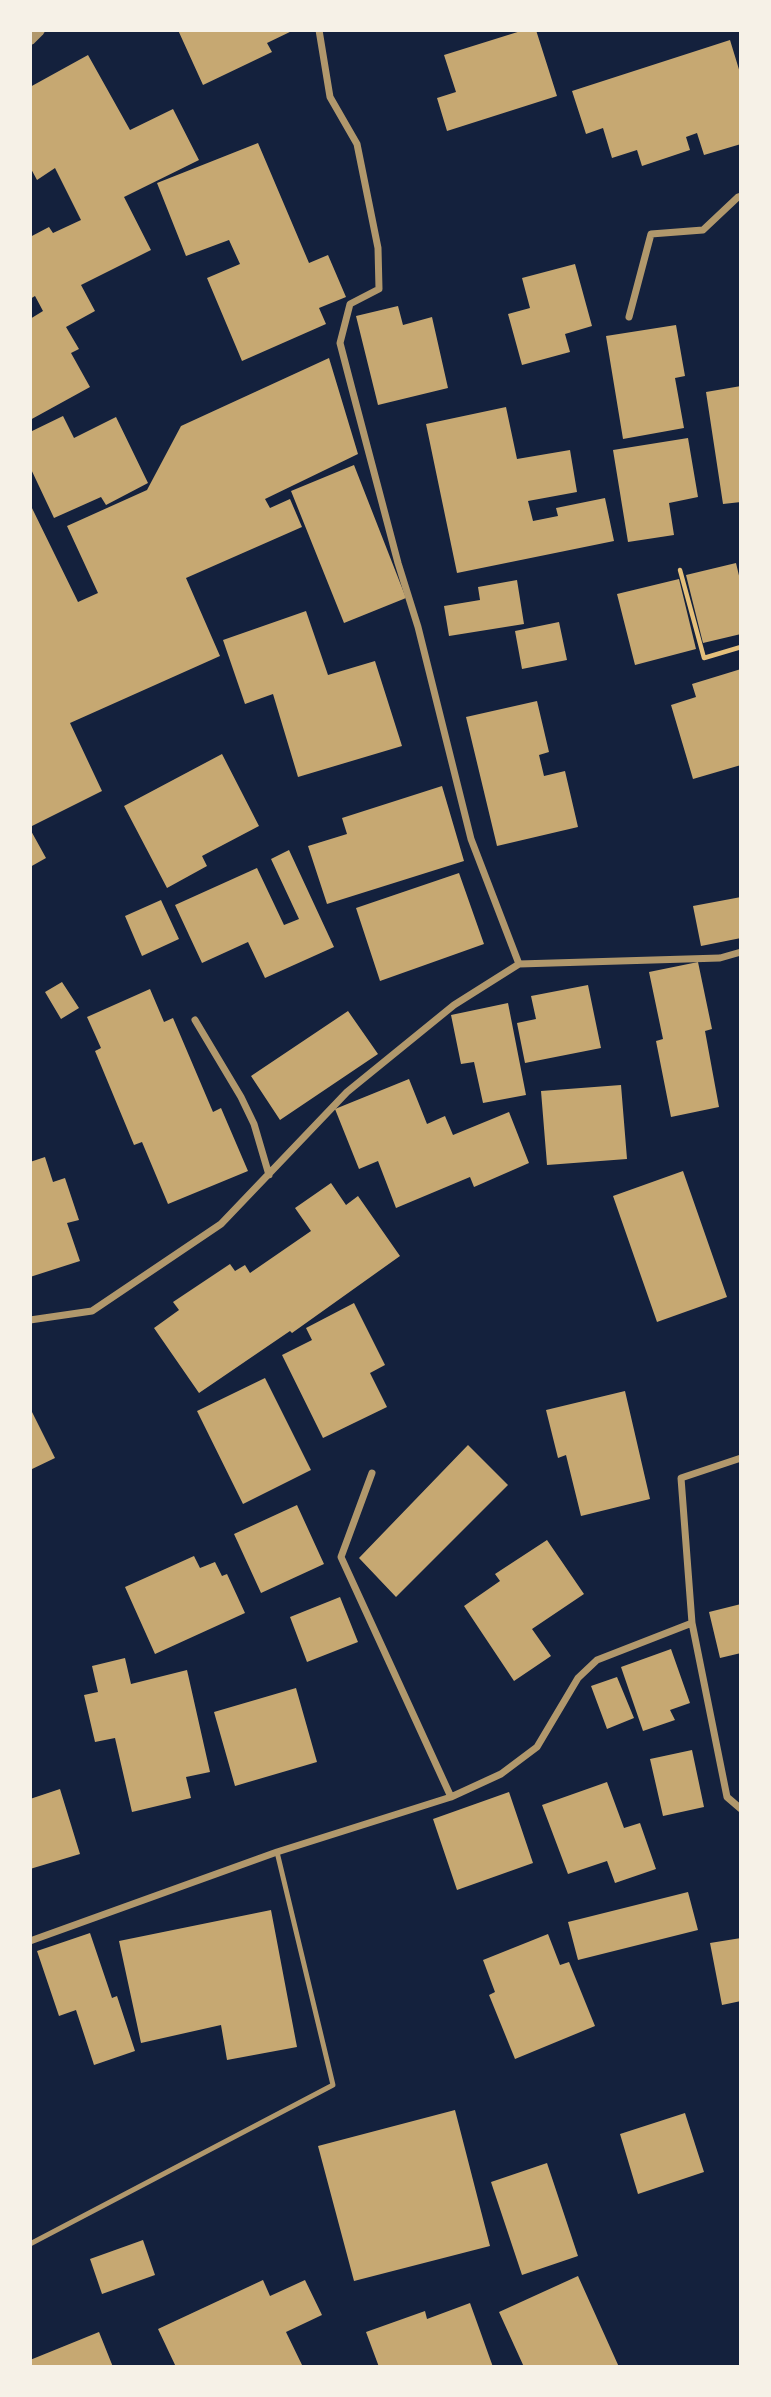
<!DOCTYPE html>
<style>
body{margin:0}
#map{position:relative;width:771px;height:2397px;overflow:hidden;background:#14213d;font-family:"IBM Plex Serif",serif}
canvas{display:block}
.frame{position:absolute;inset:0;border:32px solid #f6f1e7;pointer-events:none}
</style>
<div id="map">
<canvas width="771" height="2397"></canvas>
<div class="frame"></div>
</div>
<script>
const context = document.querySelector('canvas').getContext('2d');
context.lineJoin = 'round';
function paint(path, color) {
  context.fillStyle = color;
  context.fill(path, 'evenodd');
}
function strokePath(path, color, width, dash) {
  context.strokeStyle = color;
  context.lineWidth = width;
  context.lineCap = dash ? 'butt' : 'round';
  context.setLineDash(dash || []);
  context.stroke(path);
}
const building = new Path2D(`
 M178,30h116l-27,13 5,9 -69,33z
 M524,30h12l21,66 -110,35 -10,-33 19,-6 -12,-37z
 M730,40l11,36v68l-37,11 -7,-22 -11,4 4,13 -48,16 -5,-16 -25,8 -9,-30 -17,6 -14,-43z
 M88,55l42,75 43,-21 26,51 -75,37 27,53 -70,35 14,26 -29,16 13,22 -8,4 19,34 -60,33v-101l13,-8 -8,-15 -5,3v-62l19,-10 4,6 28,-13 -26,-52 -18,12 -7,-13v-80z
 M258,143l51,120 19,-8 18,42 -27,11 7,16 -84,37 -35,-83 33,-14 -11,-24 -43,16 -29,-73z
 M575,264l17,62 -27,8 5,18 -48,13 -14,-51 22,-6 -8,-30z
 M398,306l5,19 29,-8 16,71 -70,17 -22,-89z
 M676,325l9,51 -10,2 9,50 -61,11 -17,-103z
 M329,358l29,96 -93,45 5,9 20,-9 12,28 -116,51 34,78 -150,67 32,68 -72,36v-323l48,98 20,-9 -31,-67 80,-36 34,-64z
 M741,386v116l-18,2 -17,-112z
 M506,407l11,52 53,-9 7,42 -49,9 5,20 25,-5 -2,-8 49,-10 9,43 -157,32 -31,-149z
 M63,416l11,22 42,-21 32,66 -42,22 -5,-8 -47,21 -24,-51v-35z
 M688,438l10,59 -29,6 5,32 -46,7 -15,-92z
 M354,465l52,133 -62,25 -53,-132z
 M736,563l5,21v50l-38,9 -17,-68z
 M679,579l17,70 -61,16 -18,-71z
 M517,580l7,44 -75,12 -5,-30 36,-6 -2,-13z
 M306,611l22,64 47,-14 27,85 -104,31 -25,-83 -28,10 -22,-64z
 M559,622l8,38 -45,9 -7,-38z
 M741,669v96l-48,14 -22,-74 25,-8 -4,-13z
 M537,701l12,51 -10,3 5,21 21,-5 13,56 -81,19 -31,-129z
 M222,754l37,72 -57,30 5,10 -40,22 -43,-82z
 M442,786l22,75 -137,43 -19,-58 39,-12 -5,-16z
 M30,829l16,29 -16,9z
 M289,850l45,97 -69,31 -17,-36 -46,21 -27,-58 82,-37 27,57 15,-6 -28,-60z
 M459,873l25,71 -104,37 -24,-73z
 M741,897v41l-40,8 -8,-40z
 M161,900l18,39 -37,17 -17,-40z
 M698,962l14,67 -7,2 14,76 -48,10 -15,-76 7,-2 -14,-67z
 M62,982l17,26 -18,11 -16,-27z
 M588,985l13,63 -76,15 -8,-40 19,-4 -5,-23z
 M150,989l14,33 9,-4 40,94 8,-4 27,63 -80,33 -26,-62 -8,3 -39,-94 6,-3 -14,-31z
 M508,1003l18,92 -43,8 -9,-41 -13,2 -10,-49z
 M348,1011l30,43 -98,66 -29,-44z
 M409,1079l18,45 18,-8 8,19 56,-23 20,51 -55,24 -4,-10 -74,31 -18,-47 -19,8 -24,-60z
 M621,1085l6,74 -80,6 -6,-74z
 M45,1157l8,25 12,-4 14,42 -12,3 13,38 -50,16v-115z
 M683,1171l44,126 -70,25 -44,-126z
 M331,1183l15,22 12,-9 42,60 -108,77 -2,-2 -91,62 -45,-65 25,-18 -6,-8 57,-38 5,7 10,-6 5,8 61,-42 -16,-23z
 M354,1303l31,62 -15,8 17,34 -64,31 -41,-83 30,-15 -6,-12z
 M265,1378l46,92 -68,34 -46,-93z
 M625,1391l25,108 -69,17 -15,-61 -8,3 -12,-48z
 M30,1408l25,50 -25,12z
 M468,1445l40,40 -112,112 -37,-39z
 M297,1505l27,59 -63,29 -27,-59z
 M547,1540l37,54 -52,35 19,27 -37,25 -50,-75 36,-25 -5,-7z
 M194,1556l6,12 15,-6 7,14 5,-2 18,39 -90,41 -30,-67z
 M340,1597l18,45 -51,20 -17,-45z
 M741,1604v49l-21,5 -11,-46z
 M671,1649l19,54 -20,7 5,10 -32,11 -22,-64z
 M125,1658l6,26 56,-14 23,102 -24,5 5,21 -59,14 -17,-74 -20,4 -11,-47 14,-3 -6,-26z
 M617,1677l17,41 -27,11 -16,-43z
 M296,1688l21,74 -82,24 -21,-74z
 M692,1750l12,57 -41,9 -13,-57z
 M607,1782l17,46 16,-5 16,46 -41,14 -8,-22 -39,13 -26,-69z
 M60,1789l20,65 -50,15v-70z
 M509,1792l24,71 -76,27 -24,-71z
 M688,1892l10,38 -120,30 -10,-38z
 M271,1910l26,137 -70,13 -6,-35 -80,18 -22,-102z
 M90,1933l22,65 5,-2 18,55 -41,14 -18,-55 -17,6 -22,-65z
 M548,1934l12,31 9,-3 26,64 -80,33 -26,-64 6,-3 -12,-32z
 M741,1938v63l-19,4 -12,-62z
 M455,2110l35,136 -136,35 -36,-135z
 M685,2113l19,59 -66,22 -18,-60z
 M547,2163l31,93 -56,19 -31,-93z
 M143,2240l12,35 -53,19 -12,-35z
 M578,2276l41,91h-95l-25,-55z
 M263,2280l7,16 35,-16 17,35 -36,17 17,35h-127l-18,-38z
 M470,2303l23,64h-114l-13,-35 59,-21 2,8z
 M99,2332l14,35h-83v-7z`);
const path = new Path2D(`
 M680,570l24,88 37,-11`);
const service = new Path2D(`
 M30,2244l303,-159 -56,-233`);
const minor = new Path2D(`
 M319,30l11,67 27,47 21,104 1,41 -29,15 -10,39 12,46 46,174 20,64 53,212 48,125 201,-6 21,-6
 M629,317l22,-83 52,-4 35,-33 3,-1
 M195,1020l46,77 13,27 15,51
 M30,1320l62,-9 129,-87 126,-132 107,-87 65,-41
 M741,1458l-60,20 11,145 35,174 14,12
 M372,1473l-31,84 110,240
 M30,1941l247,-89 174,-55 50,-23 36,-27 41,-69 19,-18 95,-37`);
const tertiary = new Path2D(`
 M30,39l9,-9`);
paint(building, '#c6a872');
strokePath(path, '#e5c07b', 4.5);
strokePath(service, '#b1986c', 5);
strokePath(minor, '#b1986c', 7);
strokePath(tertiary, '#b1986c', 12);
</script>
